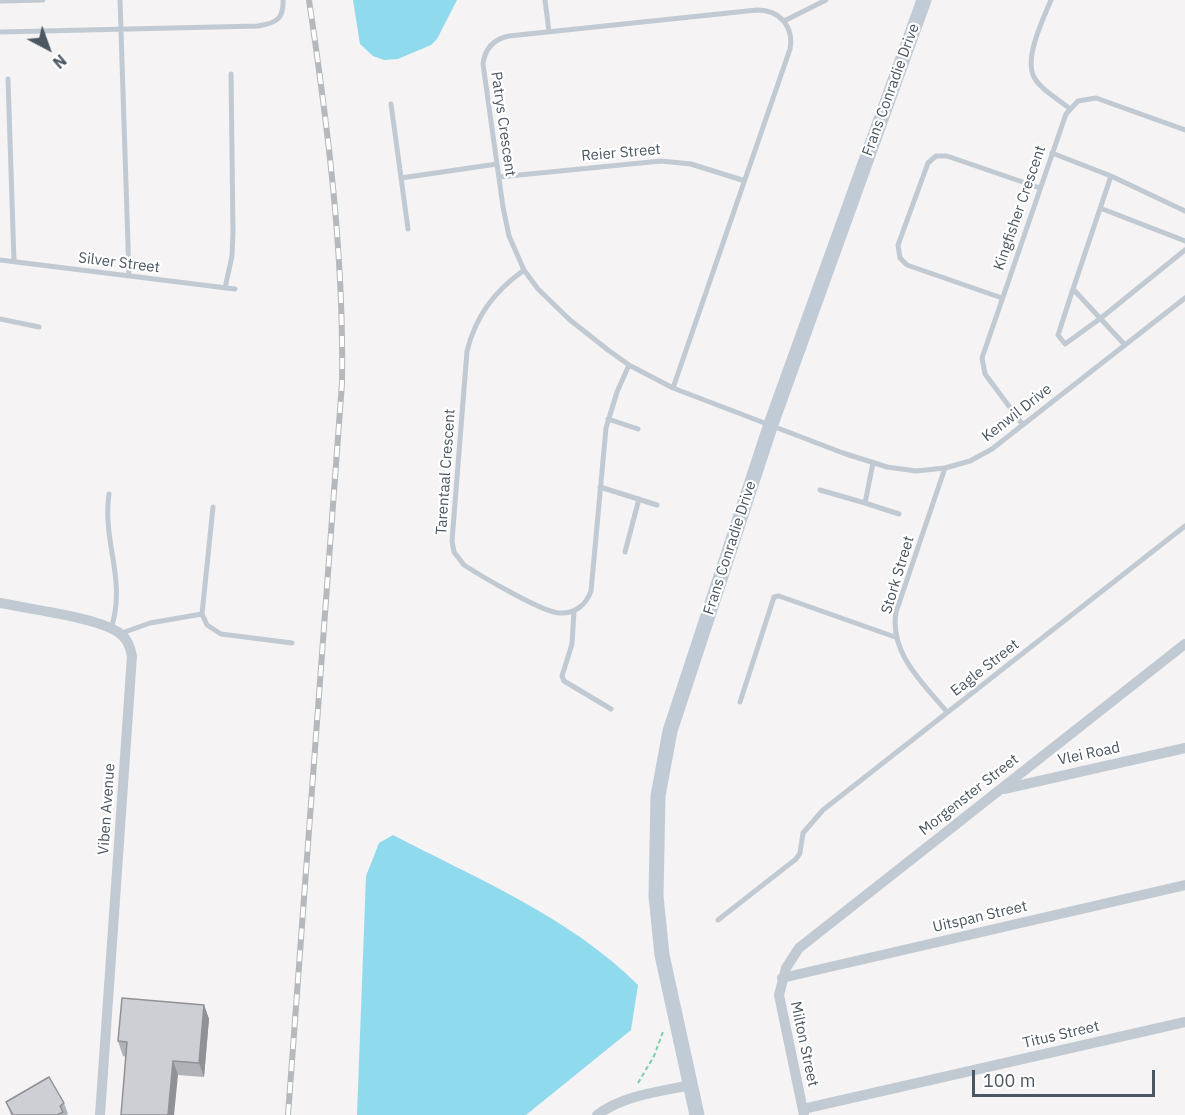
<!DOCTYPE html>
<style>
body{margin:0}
#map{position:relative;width:1185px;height:1115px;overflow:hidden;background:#f5f3f3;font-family:"IBM Plex Sans",sans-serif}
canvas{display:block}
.north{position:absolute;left:18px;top:18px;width:60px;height:60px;-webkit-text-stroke:4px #fff;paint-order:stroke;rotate:139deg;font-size:16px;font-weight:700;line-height:24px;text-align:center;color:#4a5661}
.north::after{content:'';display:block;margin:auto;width:21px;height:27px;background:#4a5661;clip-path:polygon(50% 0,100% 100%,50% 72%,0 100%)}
.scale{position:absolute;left:972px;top:1070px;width:183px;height:27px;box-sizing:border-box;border:3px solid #4a5661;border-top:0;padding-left:8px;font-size:18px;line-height:21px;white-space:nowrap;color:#4a5661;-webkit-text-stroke:4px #fff;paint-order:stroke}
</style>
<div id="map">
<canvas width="1185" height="1115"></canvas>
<div class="north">N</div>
<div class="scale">100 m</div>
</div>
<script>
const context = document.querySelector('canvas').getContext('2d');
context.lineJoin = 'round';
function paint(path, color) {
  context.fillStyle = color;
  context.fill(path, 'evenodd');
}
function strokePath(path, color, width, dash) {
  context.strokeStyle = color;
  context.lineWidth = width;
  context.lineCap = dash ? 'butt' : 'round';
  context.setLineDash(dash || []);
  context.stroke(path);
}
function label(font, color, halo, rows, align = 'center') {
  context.font = font + ' "IBM Plex Sans",sans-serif';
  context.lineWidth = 4.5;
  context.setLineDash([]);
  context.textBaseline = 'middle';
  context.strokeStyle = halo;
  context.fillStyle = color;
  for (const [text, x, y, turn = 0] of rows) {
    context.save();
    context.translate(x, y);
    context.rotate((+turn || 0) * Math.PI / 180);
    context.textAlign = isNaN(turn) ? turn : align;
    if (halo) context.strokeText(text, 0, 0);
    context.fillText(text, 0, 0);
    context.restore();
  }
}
const water = new Path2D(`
 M353,0h104l-20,39 -6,6 -33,14 -14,1 -11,-4 -13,-12z
 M393,835c84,44 177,82 245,150l-7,45 -105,85h-169l9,-239 13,-33z`);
const path = new Path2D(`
 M638,1083l16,-27 10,-27`);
const lane = new Path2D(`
 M120,0l9,276
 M545,0l4,32
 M1051,0c-8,19 -27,58 -17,77 7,13 24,22 35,31
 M0,1l43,-1
 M784,21l42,-21
 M0,32l258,-6c18,-3 26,-7 25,-26
 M8,79l6,182
 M391,104l17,125
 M1052,153l59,23 74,35
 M1111,176l-38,113 52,56
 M499,177l162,-16 30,3 51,16
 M401,178l96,-14
 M1100,208l85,33
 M0,260l235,29
 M524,270c-29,21 -48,45 -57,81l-15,190 2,11 10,13c17,11 78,47 95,48 16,1 27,-8 32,-22l15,-163 11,-36 12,-27
 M225,288l7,-32 1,-25 -2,-157
 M1073,289l-15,46 7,9 36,-26 84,-68
 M1002,298l-95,-33 -7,-7 -2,-13 30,-82 8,-7h11l93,32
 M0,319l39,8
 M673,388l117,-339c4,-22 -10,-39 -33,-39l-248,26c-15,3 -24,12 -26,28l20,143 6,29 15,34 14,19 32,31 38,30 21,15 44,23 170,65 44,14 29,4 29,-3 25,-7 22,-12 193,-151
 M608,419l30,10
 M1023,425l-38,-51 -3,-16 84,-244 12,-13 18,-3 89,32
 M945,468l-49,144c-7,41 27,71 51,100
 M600,487l57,18
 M820,490l45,13 8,-40
 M109,494c-7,49 18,85 2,135
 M865,503l34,11
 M625,552l14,-53
 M574,611l-2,33 -10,32 2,5 47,28
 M202,614l5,11 14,9 71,9
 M122,633l28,-10 52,-9 11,-107
 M740,702l34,-105 5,-1 116,41
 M718,920l78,-61 4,-6 3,-20 20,-23 362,-284`);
const street = new Path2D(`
 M0,603c29,6 95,14 118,29 9,6 12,14 14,24l-32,459
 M1004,789l181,-41
 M782,978l403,-93
 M803,1109l382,-87
 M597,1115c27,-20 61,-23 94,-30
 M804,1115l-25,-120 7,-27 13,-20 386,-304`);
const secondary = new Path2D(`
 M697,1115l-35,-160 -6,-59 2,-100 12,-65 101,-307 153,-424`);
const rail = new Path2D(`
 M288,1115l54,-732c2,-129 -14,-255 -33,-383`);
const wall = new Path2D(`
 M204,1005l5,14 -5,58 -26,-2 -55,-19 -5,-15z
 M6,1102l58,1 4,11 -2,1h-55z`);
const shadedWall = new Path2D(`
 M204,1005l5,14 -5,58 -5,-14z
 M173,1061l5,14 -4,40h-6z`);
const building = new Path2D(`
 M122,998l82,7 -5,58 -26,-2 -5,54h-47l6,-73 -9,-1z
 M49,1077l15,26 -4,3 3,6 -6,3h-44l-7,-13z`);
const streetNames = [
 ["Frans Conradie Drive",891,90,-70],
 ["Patrys Crescent",503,124,82],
 ["Reier Street",621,153,-5],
 ["Kingfisher Crescent",1020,208,-71],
 ["Silver Street",119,263,7],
 ["Kenwil Drive",1017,413,-38],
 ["Tarentaal Crescent",446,472,-86],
 ["Frans Conradie Drive",730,548,-72],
 ["Stork Street",898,575,-73],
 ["Eagle Street",985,668,-38],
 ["Vlei Road",1089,754,-12],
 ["Morgenster Street",969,795,-38],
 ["Viben Avenue",107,809,-86],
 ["Uitspan Street",980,917,-13],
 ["Titus Street",1061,1035,-13],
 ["Milton Street",804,1044,78]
];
paint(water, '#90daee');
strokePath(path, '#7ad0a6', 2, [4.5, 3]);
strokePath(lane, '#c1cad2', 5);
strokePath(street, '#c1cad2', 10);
strokePath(secondary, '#c1cbd6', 15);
strokePath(rail, '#b5b8bd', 6);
strokePath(rail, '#fff', 4, [11]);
paint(wall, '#b0b2b7');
paint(shadedWall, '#909195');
paint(building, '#cdcfd5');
strokePath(building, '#909195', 1.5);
label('15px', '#4a5661', '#fff', streetNames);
</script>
